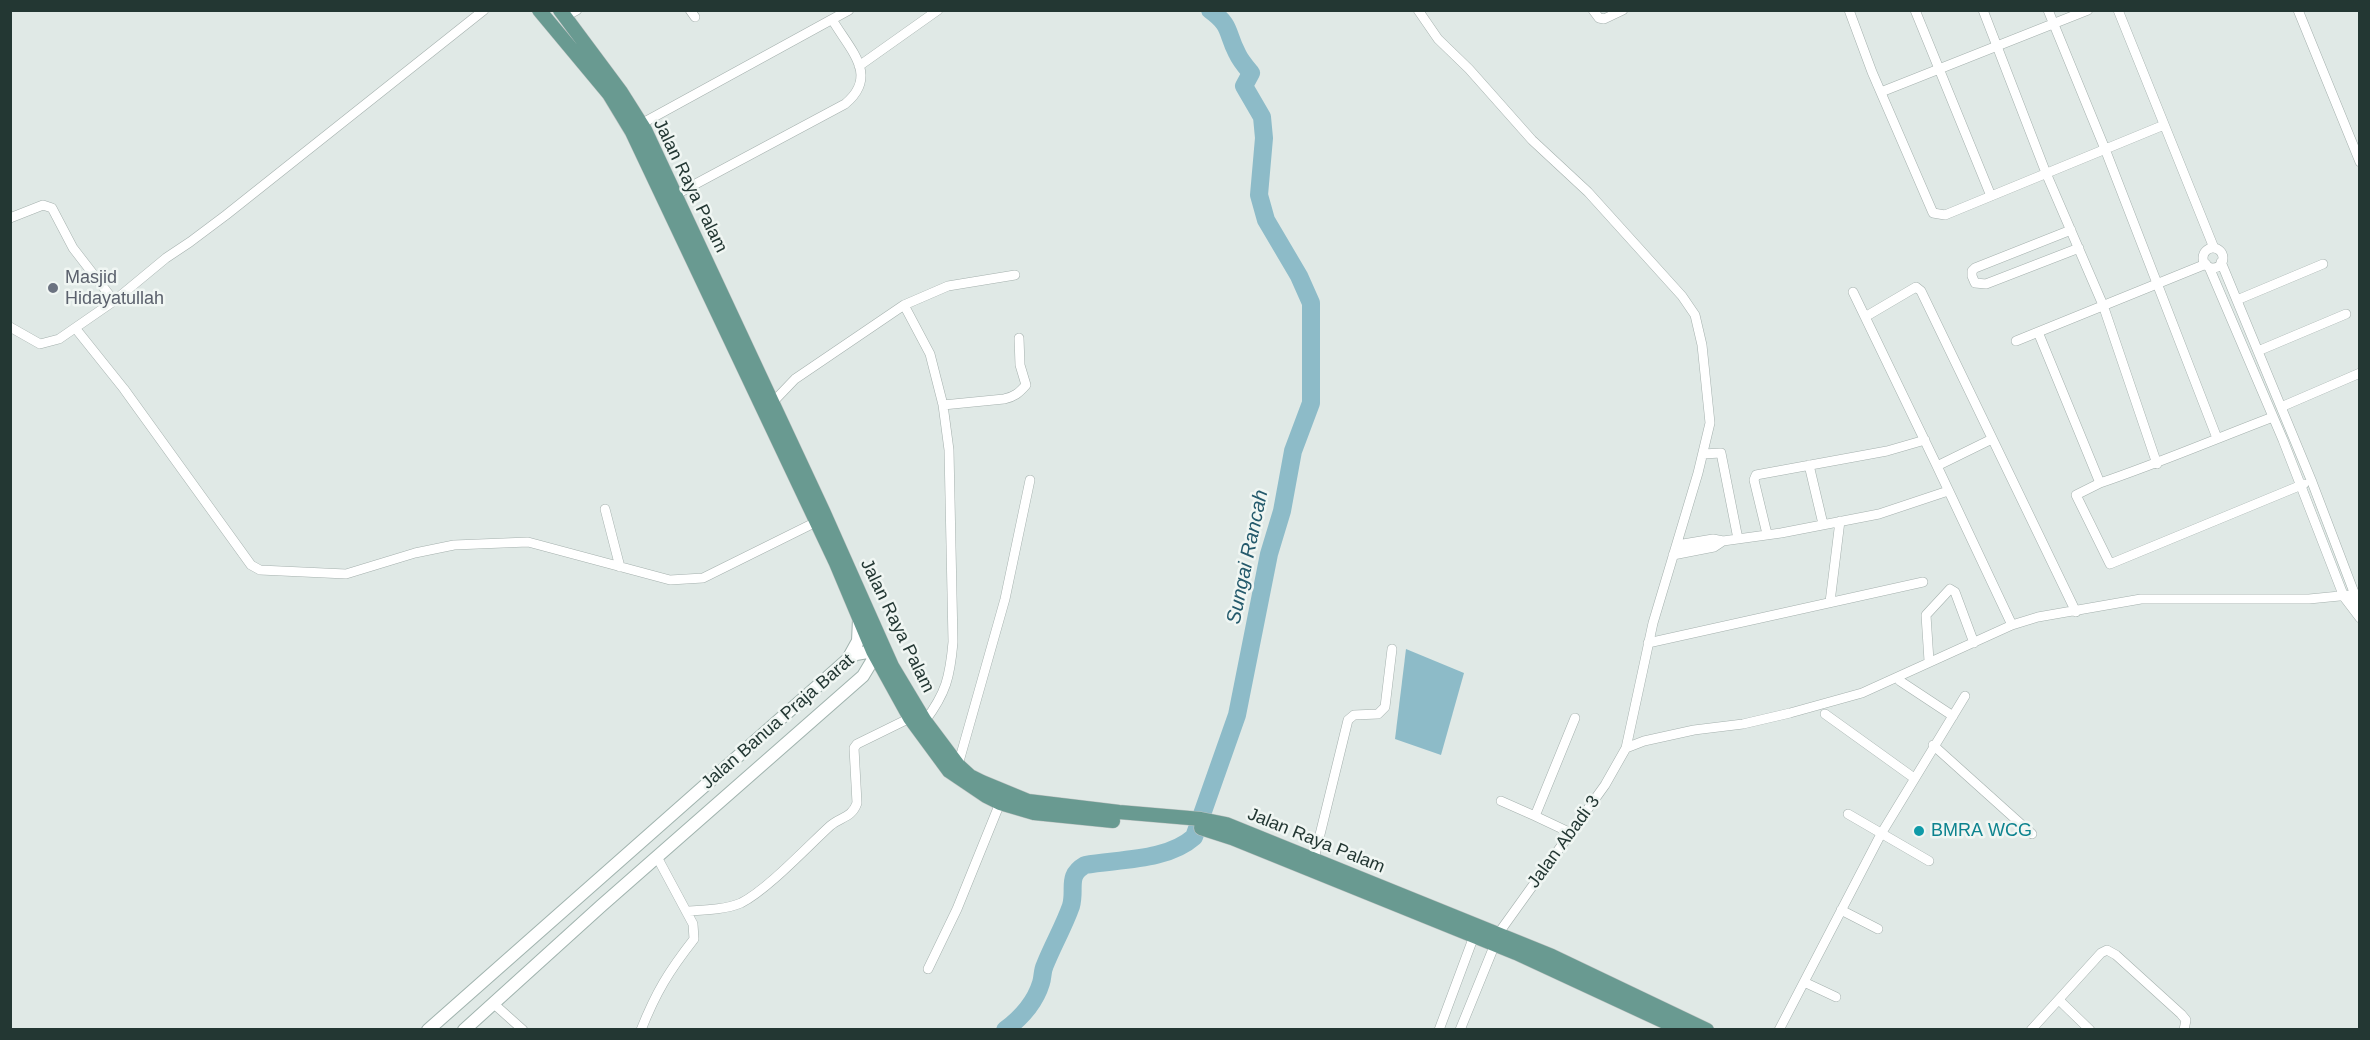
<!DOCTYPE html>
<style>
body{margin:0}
#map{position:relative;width:2370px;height:1040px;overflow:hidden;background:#e0e9e6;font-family:Helvetica,sans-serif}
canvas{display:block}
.frame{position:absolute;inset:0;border:12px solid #233733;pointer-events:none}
</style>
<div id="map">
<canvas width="2370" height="1040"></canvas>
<div class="frame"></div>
</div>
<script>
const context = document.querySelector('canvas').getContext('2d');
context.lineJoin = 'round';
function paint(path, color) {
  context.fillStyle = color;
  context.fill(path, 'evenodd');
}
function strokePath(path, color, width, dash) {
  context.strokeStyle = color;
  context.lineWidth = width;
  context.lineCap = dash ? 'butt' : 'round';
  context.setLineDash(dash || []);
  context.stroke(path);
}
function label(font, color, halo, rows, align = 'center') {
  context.font = font + ' Helvetica,sans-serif';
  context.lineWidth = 5;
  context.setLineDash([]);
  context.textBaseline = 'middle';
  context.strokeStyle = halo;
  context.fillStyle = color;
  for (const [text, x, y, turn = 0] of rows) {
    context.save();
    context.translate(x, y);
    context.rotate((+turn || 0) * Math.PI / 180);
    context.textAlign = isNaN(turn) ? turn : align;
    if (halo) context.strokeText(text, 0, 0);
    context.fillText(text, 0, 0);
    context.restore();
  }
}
const water = new Path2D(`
 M1406,649l58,24 -23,82 -46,-16z`);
const river = new Path2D(`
 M1005,1030c16,-12 30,-27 36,-47 2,-6 1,-12 4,-18 8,-20 19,-39 26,-59 5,-18 -5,-30 14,-41 35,-6 82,-4 109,-28l43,-122 32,-161 13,-43 11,-60 18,-48v-100l-12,-27 -33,-56 -7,-25 5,-57 -2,-21 -18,-31 7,-13c-5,-6 -11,-13 -14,-20 -11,-21 -5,-27 -27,-43`);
const street = new Path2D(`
 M690,10l5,7
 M1418,10l20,29 31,30 63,71 56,52 94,104 13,19 7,30 8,78 -12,50 -45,150 -27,125 -21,37 -107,149
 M1593,10l6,8 5,1 19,-9
 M1849,10l23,62 61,141 12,2 219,-90
 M1915,10l76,186
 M1983,10l63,163 57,132 54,159
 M2048,10l57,139 112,289
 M2118,10l96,238
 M2298,10l62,152
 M564,17l13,-7
 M859,66l79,-56
 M1881,92l207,-82
 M641,124l208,-114
 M675,195l170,-91c34,-28 6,-53 -12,-83
 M10,218l33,-13 9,3 21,40 41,53 52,-43 24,-16 36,-27 258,-205
 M2071,230l-96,38 -3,3v5l3,7 11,1 93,-36
 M2203 258a10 10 0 1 1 20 0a10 10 0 1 1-20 0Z
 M2221,262l91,220 43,113 4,19
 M2209,267l74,173 61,157 16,21
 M1853,292l84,174 55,-27
 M2237,300l86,-36
 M904,305l44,-19 67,-11
 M1865,317l51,-30 5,4 155,321
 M10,327l30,17 19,-5 55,-38
 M76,329l48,60 127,176 9,5 86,4 69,-21 39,-8 74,-3 142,38 33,-2 113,-56
 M2038,332l62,151c59,-20 115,-44 173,-66
 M2016,341l190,-77
 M2258,351l88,-37
 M772,403l23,-24 109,-74 26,49 13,51 6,45 4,192c-3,35 -7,51 -28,79
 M943,405l61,-6c10,-2 15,-6 22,-14l-6,-20 -1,-27
 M2281,407l79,-34
 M1703,454l18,-1 17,86
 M1809,465l14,59
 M1937,466l75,159
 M2100,483l-24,12 34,69 194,-80
 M605,509l15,58
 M1767,534l-13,-54 2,-5 131,-24 38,-11
 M1677,545l36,-6 10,2 58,-8 98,-19 69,-23
 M1673,555l41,-8 9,-6
 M1830,602l10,-81
 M1648,643l275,-61
 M1929,661l-3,-46 24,-26 5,3 19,51
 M1900,681l53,35
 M1825,714l89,64
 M1933,745l99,89
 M1626,748l18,-7 50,-11 49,-6 47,-11 72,-20 150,-68 26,-8 103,-18h168l51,-5
 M958,765l47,-166 25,-119
 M1501,801l34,15
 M1848,814l81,47
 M1571,833l-36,-17 40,-98
 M1314,859l34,-139 6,-5 24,-1 7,-7 7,-58
 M1841,910l37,19
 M686,911c18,-1 38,-1 55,-8 26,-13 66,-56 89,-77 10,-9 22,-8 27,-23l-3,-55 3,-4 53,-26
 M928,969l29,-60 43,-106
 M1804,982l32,15
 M2059,1000l31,30
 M494,1004l29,26
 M641,1030c15,-38 28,-59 53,-91l-1,-15 -36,-67
 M1439,1030l35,-94
 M1460,1030l35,-86
 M1779,1030l102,-196 84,-138
 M2031,1030l70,-77 6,-3 9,5 65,59 5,6 -2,10`);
const secondary = new Path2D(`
 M848,659l10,-18 1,-22
 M428,1030l419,-370 9,-6 17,-3
 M464,1030l137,-124 262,-230 9,-15 2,-14`);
const primary = new Path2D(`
 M539,10l70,84 23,38 204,431 37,88 37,67 39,53 37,25 14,7 34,10 79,8
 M560,10l61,82 24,38 178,381 69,155 33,55 33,44 12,11 12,6 46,19 91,11 82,7 25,5 326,132 155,74
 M1201,828l31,10 284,115 166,77`);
const markers = [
 [53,288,6,"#6b7280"],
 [1919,831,6,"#0f9aa8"]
];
const streetNames = [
 ["Jalan Raya Palam",690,186,64],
 ["Jalan Raya Palam",897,626,64],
 ["Jalan Banua Praja Barat",778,722,-41],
 ["Jalan Raya Palam",1316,841,22],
 ["Jalan Abadi 3",1564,842,-54]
];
const worshipNames = [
 ["Masjid",65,278],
 ["Hidayatullah",65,299]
];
const cultureNames = [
 ["BMRA WCG",1931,831]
];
const waterNames = [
 ["Sungai Rancah",1248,557,-78]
];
paint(water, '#8dbbc8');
strokePath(river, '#8dbbc8', 18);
strokePath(street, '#a4b0ad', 10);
strokePath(secondary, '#a0b3ae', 14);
strokePath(primary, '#bdc3c2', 15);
strokePath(street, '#fff', 9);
strokePath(secondary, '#fff', 12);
strokePath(primary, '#699a91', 14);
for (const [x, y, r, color] of markers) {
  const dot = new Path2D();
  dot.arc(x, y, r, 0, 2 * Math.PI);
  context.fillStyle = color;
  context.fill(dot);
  strokePath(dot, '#f0f6f3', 2);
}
label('18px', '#233733', '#f0f6f3', streetNames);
label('18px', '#5b616d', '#f0f6f3', worshipNames, 'left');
label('18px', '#0d838f', '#f0f6f3', cultureNames, 'left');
label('italic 20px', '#245a6c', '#f0f6f3', waterNames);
</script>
